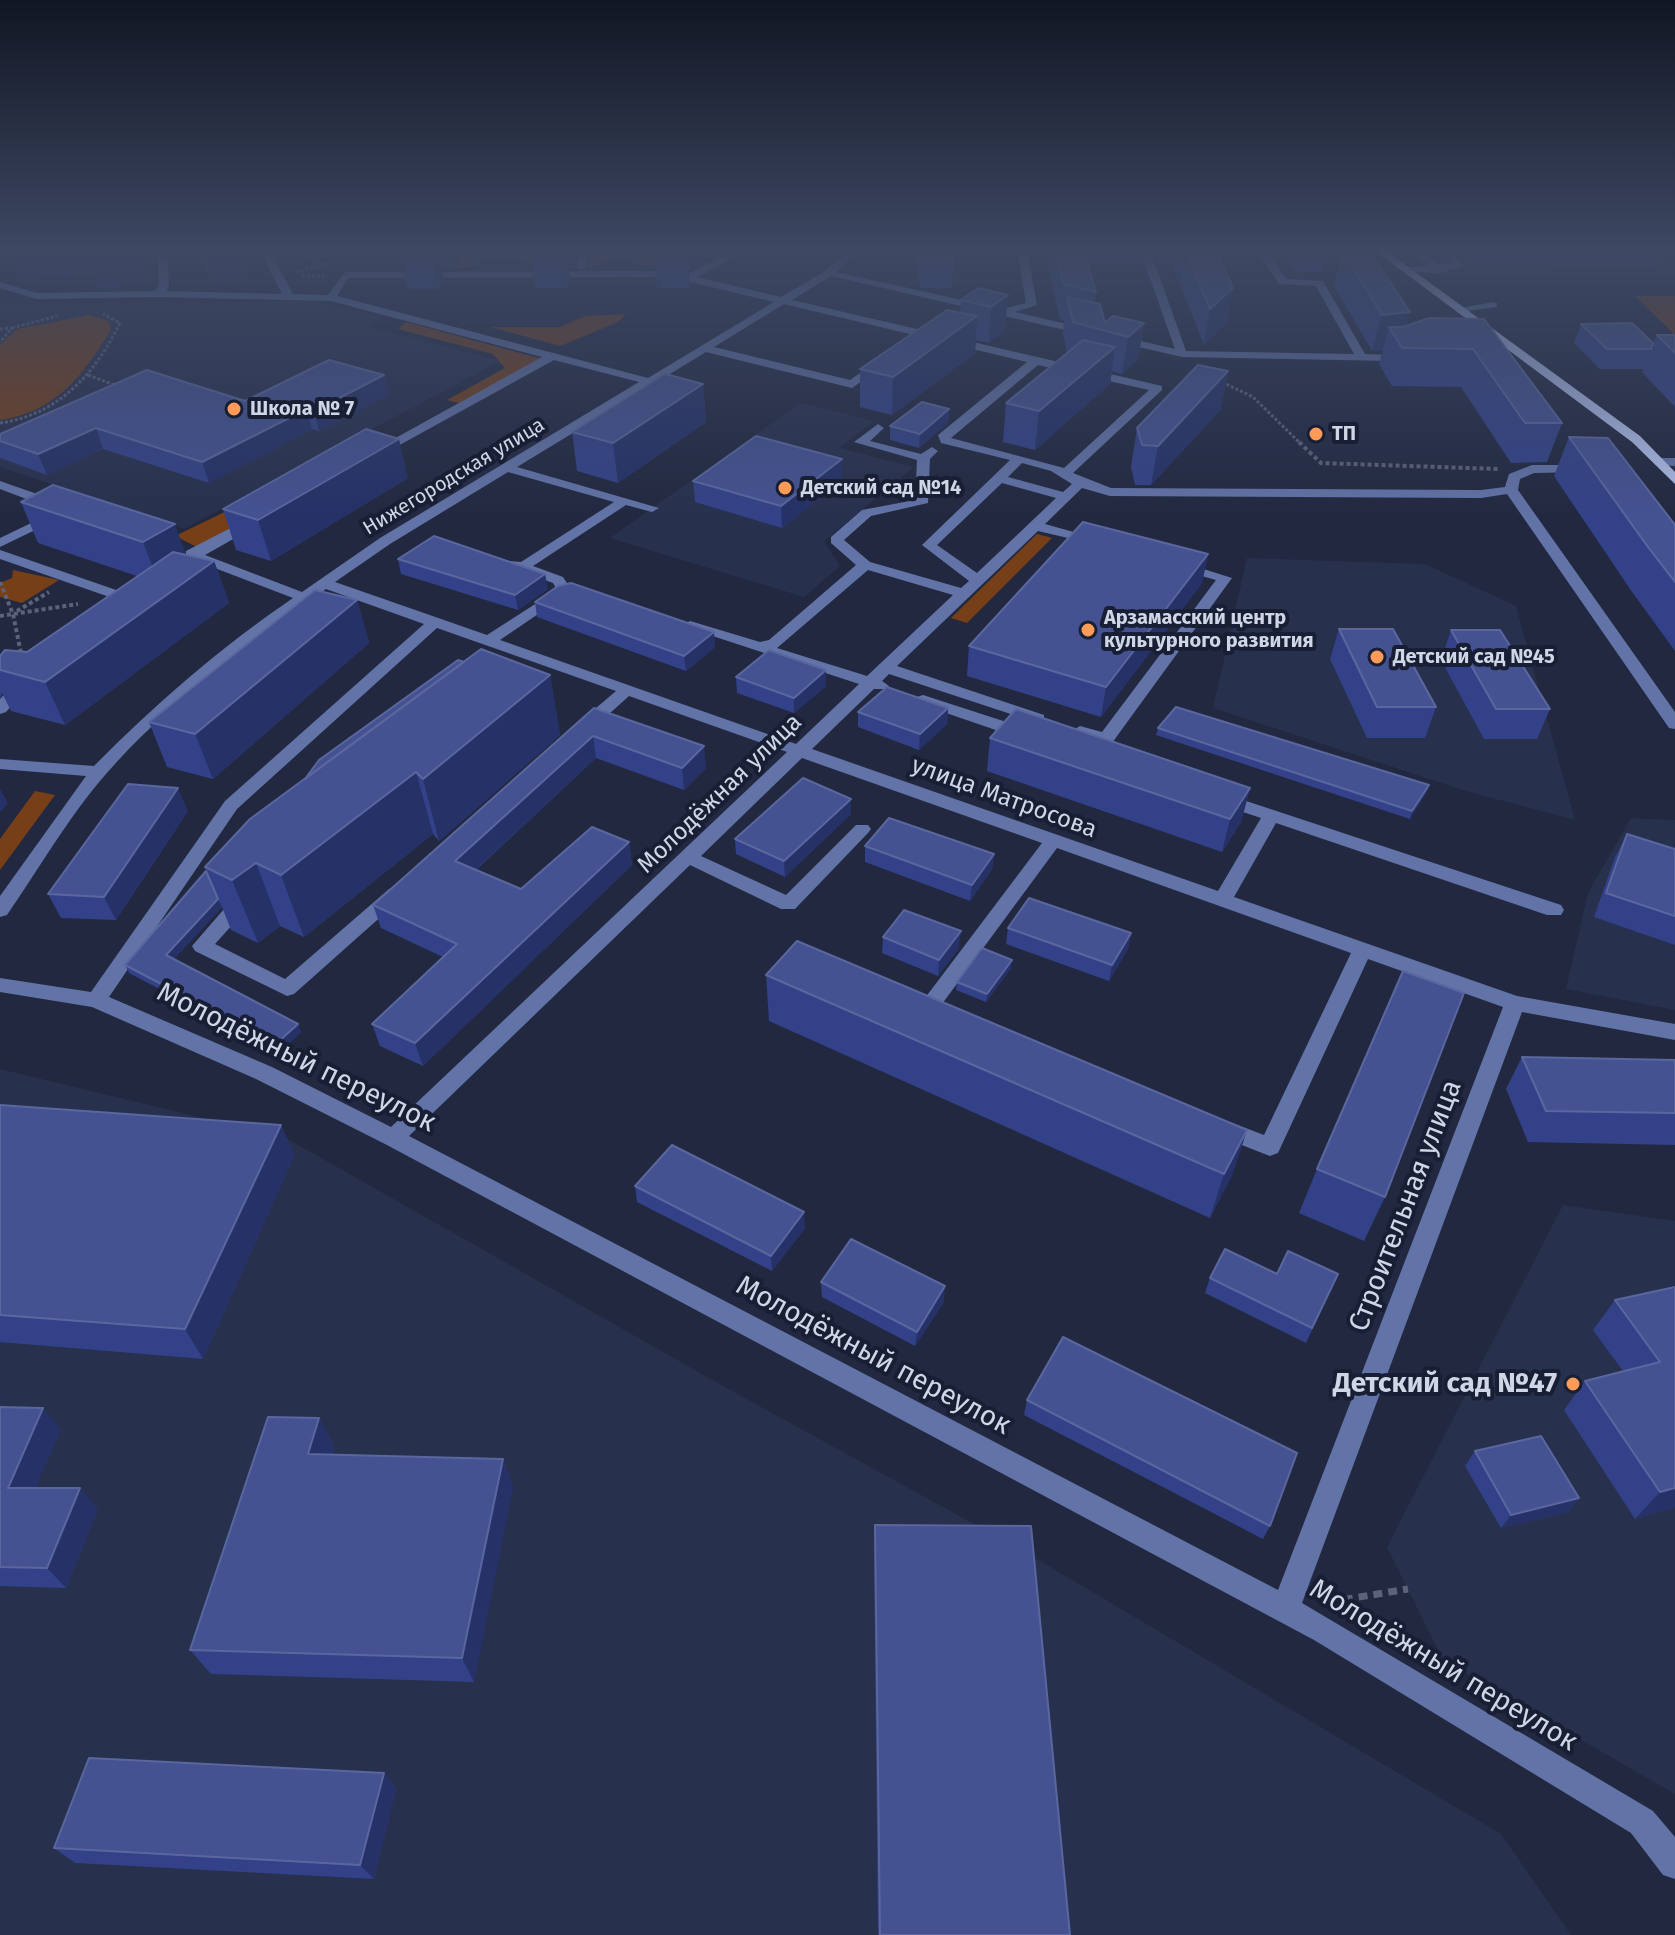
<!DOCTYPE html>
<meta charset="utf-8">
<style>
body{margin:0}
canvas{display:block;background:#21283f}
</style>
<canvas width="1675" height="1935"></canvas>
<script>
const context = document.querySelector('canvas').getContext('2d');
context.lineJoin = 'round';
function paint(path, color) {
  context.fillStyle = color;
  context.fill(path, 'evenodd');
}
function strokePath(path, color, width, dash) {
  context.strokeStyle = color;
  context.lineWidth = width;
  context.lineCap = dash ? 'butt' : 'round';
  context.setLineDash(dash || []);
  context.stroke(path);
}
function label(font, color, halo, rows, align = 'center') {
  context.font = font + ' "Fira Sans",sans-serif';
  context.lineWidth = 8;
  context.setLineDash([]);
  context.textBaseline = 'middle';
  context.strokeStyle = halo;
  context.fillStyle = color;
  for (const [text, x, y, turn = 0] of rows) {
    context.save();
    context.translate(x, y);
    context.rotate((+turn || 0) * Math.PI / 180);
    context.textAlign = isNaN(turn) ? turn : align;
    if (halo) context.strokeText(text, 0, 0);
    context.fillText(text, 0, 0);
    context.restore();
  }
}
const built = new Path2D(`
 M1416,250h250l9,7v18l-228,1z
 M312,301l71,17 -16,9 133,34 -316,168 -184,-62v-163z
 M801,403l73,18 -35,27 75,19 -90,74 16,25 -36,31 -194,-59z
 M1247,558l178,6 91,42 59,214 -109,-29 -253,-83z
 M1631,818l44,2v190l-109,-21 22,-96z
 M0,1069l286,69 446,253 293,161 476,282 70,101h-1571z
 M1563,1205l112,16v573l-232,-134 -56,-113z`);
const green = new Path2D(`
 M464,250h70l42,17 -18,4 -24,-4 -16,-9 -41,1 -4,8 -39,3 -24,-7 49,-1z
 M592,250h63l-1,9 17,8 -33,-2 -8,-6 -17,-1 -25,10z
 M1635,296h40v39z
 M626,314l-8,8 -58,24 -69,-19h69l25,-11z
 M90,315l19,6 2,9c-28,45 -55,82 -111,90v-75l17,-16z
 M406,322l136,37 -83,44 -12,-3 58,-32 -12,-14 -95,-25z
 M237,506l29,4 -69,37 -22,-11z
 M1037,534l15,4 -85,85 -16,-5z
 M13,570l46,10 -37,23 -22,-6v-14l12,-5z
 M35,791l20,4 -55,75v-31z`);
const pathFar2 = new Path2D(`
 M293,250l31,15
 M629,250l11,5
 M358,256l22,-6
 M296,272l37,-10
 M302,276h22
 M12,328l45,-12
 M0,329l12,-1 -12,14
 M88,375l29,11
 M1222,382l31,15 48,47
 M0,423c58,-8 95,-49 120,-100l-17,-9`);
const pathFar1 = new Path2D(`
 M1299,442l22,21 177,6
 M0,582l13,32 9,44
 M17,611l32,-19
 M0,616l78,-12`);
const path = new Path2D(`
 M1329,1602l79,-13`);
const minor = new Path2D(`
 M157,250h10l2,36 -3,5 116,3 -22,-44h10l23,44 35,1 17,-23 324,-1 17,4 49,-25h12l-50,27 84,20 44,-26 24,-21h10l-23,22 166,37 24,-6 -9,-53h10l10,55 -22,7 160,37 -35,-99h10l36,101 168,3 -38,-68 -37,-2 -22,-34h10l19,29 37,2 42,73 25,1 16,-6 6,3 -2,2 -18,7 -210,-4 -351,-81 -39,24 370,86v4l-89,83 38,15 370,2 24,-3 4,-13 23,-9h56l1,3 -6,4 -49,1 -14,6 -2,11 157,222v17l-6,-1 -162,-234 -26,4 -371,-2 -28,-8 -37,36 57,16v6l-64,-15 -141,135 147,49v6h-12l-143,-47 -7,7 7,5 -2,3h-13l-62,60 406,142 43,-73 -48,-16 -3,-4 3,-4h12l336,111 3,5 -3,5h-14l-271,-92 -42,74 283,99 158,28v16l-153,-28 -220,591 351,208 22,26v42l-12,-4 -32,-42 -317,-193 -929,-496 -129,-65 -164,-72 -92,-15v-14l91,14 134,-191 199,-177 -98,-35c-76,52 -159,115 -220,185 -37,42 -67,95 -99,141l-7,2v-21l86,-120 -86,-7v-10l94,7c60,-61 127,-119 199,-168l-107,-41v-6l62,-32h10v6l-53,30 97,37 78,-54 259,-156 -85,-22 -178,98 -6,-4 2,-3 170,-94 -211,-56 -173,-4 -122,2 -36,-11v-6l37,11 118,-2 4,-5zM669,277l105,25 -126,76 -311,-82 11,-18zM784,304l243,58 -89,73 3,8 69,17 -88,85 47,36 -8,7 -91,-26 -26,-22 27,-24 57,-13 2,-44 8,-8 -6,-4 -11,7 -51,-13 14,-13 -6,-4 -24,18 63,18 -2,40 -53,10 -31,27v6l25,22 -87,75 -9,2 -70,-21 -8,5 177,58 -63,60 -296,-104 72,-49 -9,-14 -30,-11 93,-61 26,7 7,-4 -142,-41 189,-115 146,36 37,-26 -10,-2 -29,20 -136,-33zM1038,365l111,25 -85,78 -113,-30zM1022,463l29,8 21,13 -9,8 -55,-15zM508,472l106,30 -93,60 -12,-1v6l44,16 4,7 -70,45 -152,-53 55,-38zM1002,483l54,15 -79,75 -40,-28zM868,570l85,25 -86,81 -90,-28zM437,628l179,63 -40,34v8h12l41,-37 158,56 -396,375 -119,-60 -163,-70 128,-188zM802,758l240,85 -120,159 -3,5c6,10 21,16 32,12l3,-5 -12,-10 115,-156 294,105 -87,182 -42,-16 -8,3 -3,6 3,6 48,19 8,3 8,-3 90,-194 135,48 -225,583 -869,-454 281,-271 91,44h14l73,-76 3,-4 -3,-4h-12l-70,70 -85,-39z
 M580,250h10l-4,17 -5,3 -5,-3z
 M1411,250h11l17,14h12l-11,-14h10l14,16 -24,7 -37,-1v-4l25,-3z
 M1493,302l4,1v4l-37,5 -5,-3z
 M1660,458h15v8l-20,-1v-6z
 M0,481l60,21 2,3 -12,3 -50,-19z
 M50,514l12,3 -62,30v-9z
 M0,550l122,42 15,-2 7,4 -23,7 -121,-42z
 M1178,561l54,17 -120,165 -6,1 -32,-9 -2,-4 8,-5 22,6 114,-152 -43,-12 -2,-3z
 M0,673l26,2 8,5 -28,32 -6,2v-15l14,-15 -14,-1z
 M923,695l108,35 2,4 -2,4h-12l-102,-35v-6z
 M396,887l9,6 -2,4 -109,97 -7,2 -92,-45 -3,-5 45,-52h14l3,5 -3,5 -36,40 70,35 104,-90z`);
const major = new Path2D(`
 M1374,250h11l255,186 35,36v12l-43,-42z`);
const wall = new Path2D(`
 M198,250h42l8,28 -35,6z
 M402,250h56l-8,19h-8l2,12 -4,8h-33l-7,-34z
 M531,250h47l-5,18h-4l1,12 -2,8h-33l-5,-34z
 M654,250h41l-3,18 -3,2 1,18h-33z
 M915,250h36l3,12 -2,26h-32z
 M1044,250h100l-2,14h-54l8,28 -2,11 11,20h39l-6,36 -16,15 -10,-3 -2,13 -75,66 -32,-8 3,-39 61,-50 -4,-20 1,-13 -4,-1z
 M1153,250h63l17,38 -6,34 -23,23 -32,-81h-14z
 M1278,250h50l-5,22h-29z
 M1456,250h199l6,5 -4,12 -189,-2z
 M1342,251l68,61 -4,14 78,-7 78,104 -15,39 -36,1 -50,-76 -69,-1 -13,-22 4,-14 -11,1 -38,-65z
 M1008,295l-3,35 -16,13 -13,-3 -1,13 -83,62 -32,-8v-38l100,-56 1,-13z
 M1581,324l72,19 4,-8h18v72l-33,-35 1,-3h-43l-26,-26z
 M384,375l5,20 -70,36 -7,-2 -103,54 -106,-34 -56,26 -47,-17v-24l245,-33z
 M703,384l3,38 -88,61 -41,-12 -5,-39z
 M949,409l-1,14 -29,25 -29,-8v-14z
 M1221,409l-70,76h-16l-4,-18 6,-39z
 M1569,437l106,88v126l-45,-62 -76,-113z
 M842,459v21l-60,48 -87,-26 -2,-21z
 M408,478l-137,83 -35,-11 -13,-41z
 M21,502l165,53 28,6 15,42 -164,122 -54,-14 -9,-18 -2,6v-43l27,-4 110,-76 -99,-33z
 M1208,554l-6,29 -101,134 -134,-41 2,-30z
 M398,559l150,30 -30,21 -117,-36z
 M357,600l12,43 -156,136 -46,-12 -18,-45z
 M535,602l180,45 -29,24 -149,-54z
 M1339,629l97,78 -11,31h-58l-37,-79z
 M1451,630l99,79 -13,30h-53l-43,-79z
 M464,662l86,13 10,60 -121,106 -6,-7 -129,103 -24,-11 -22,17 -27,-13 -9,-23 -48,52 124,65 3,8 -21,20 -151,-79 -4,-8 81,-94 -1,-4z
 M736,677l90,9 -32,27 -57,-20z
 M594,708l112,60 -22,22 -88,-32 -120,112 45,19 108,-47 3,23 -209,201 -43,-20 -8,-22 71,-67 -62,-29 -8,-23z
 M948,708l-1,16 -28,26 -61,-23v-15z
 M1158,728l271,57 -3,8 -16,26 -254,-84z
 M990,738l260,50 -9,34 -19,30 -235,-81z
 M188,811l-72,109 -55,-2 -13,-24z
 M851,814l-66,63 -49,-23 -1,-15z
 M1627,834l48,15v96l-81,-28 21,-60z
 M865,846l129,8 -2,15 -22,32 -105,-39z
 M1008,928l123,5 -3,16 -19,32 -103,-37z
 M883,937l76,11 -21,28 -56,-23z
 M1011,968l-25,34 -30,-12 1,-8z
 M766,975l481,155 -15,45 -22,43 -441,-197z
 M1522,1057l153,3v85l-147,-3 -22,-53z
 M0,1105l281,20 13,31 -91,203 -203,-17z
 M1317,1169l68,28 -21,44 -65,-28z
 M635,1186l170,42 -33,43 -135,-69z
 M1338,1274l-32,69 -101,-50 5,-15z
 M821,1282l123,20 -29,44 -93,-49z
 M1675,1287v220l-40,12 -71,-109 21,-29 38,-10 -30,-41 22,-30z
 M1027,1400l243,126 -7,13 -239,-124z
 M0,1407l61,22 -26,59 63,21 -32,79 -66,-2z
 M319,1418l15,28 -2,9 171,4 10,28 -39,195 -263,-8 -21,-24z
 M1475,1451l104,47 -11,14 -67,16 -36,-62z
 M875,1525l195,410h-192l-4,-384z
 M384,1773l12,16 -22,90 -299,-16 -21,-15z`);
const shadedWall = new Path2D(`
 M7,250h138l2,35 -49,4 -6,-16 -73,8z
 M203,250h37l8,28 -35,6z
 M436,250h2l6,31 -4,8 -6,-35z
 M446,250h12l-8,19z
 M565,250h1l4,30 -2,8 -4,-34z
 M571,250h7l-5,18z
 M684,250h11l-3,18 -3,2 -1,-17h-4z
 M774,250h25l-25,17z
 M1233,288l-6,34 -23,23 6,-36z
 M1008,295l-3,35 -16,13 2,-36z
 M1410,312l-9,34 -12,-19 -6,23 -11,1 10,-36z
 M977,316l-2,37 -83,62 1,-38z
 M1144,323l-6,36 -16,15 6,-37z
 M1115,347l-5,37 -75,66 4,-39z
 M1228,371l-7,38 -70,76 7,-39z
 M384,375l5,20 -70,36 -5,-20z
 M703,384l3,38 -88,61 -5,-40z
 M307,409l5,20 -103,54 -7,-21z
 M949,409l-1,14 -29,25 1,-14z
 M96,428l7,21 -56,26 -9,-21z
 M399,439l9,39 -137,83 -13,-41z
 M842,459v21l-60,48 -1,-22z
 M175,524l15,42 -31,18 -16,-42z
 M1208,554l-6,29 -101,134 5,-30z
 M214,561l15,42 -164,122 -20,-43z
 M545,574l3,15 -30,21 -3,-15z
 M357,600l12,43 -156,136 -18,-45z
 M714,632l1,15 -29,24 -2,-15z
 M826,670v16l-32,27v-15z
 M550,675l10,60 -121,106 -16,-62z
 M948,708l-1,16 -28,26 1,-16z
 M593,736l3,22 -136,126 -5,-23z
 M704,746l2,22 -22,22 -2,-22z
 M416,772l17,62 -129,103 -23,-62z
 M1429,785l-3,8 -16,26 2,-8z
 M178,788l10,23 -72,109 -12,-23z
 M1250,788l-9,34 -19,30 8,-33z
 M0,789l8,14 -8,10z
 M851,799v15l-66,63 -1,-16z
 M629,842l3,23 -209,201 -8,-23z
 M994,854l-2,15 -22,32 2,-16z
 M256,863l24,63 -22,17 -26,-63z
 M218,899l4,8 -52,56 -4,-8z
 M961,931l-2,17 -21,28 1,-16z
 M1131,933l-3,16 -19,32 3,-16z
 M1012,960l-1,8 -25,34 1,-8z
 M298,1024l3,8 -21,20 -4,-8z
 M281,1125l13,31 -91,203 -18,-30z
 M1247,1130l-15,45 -22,43 14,-44z
 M804,1212l1,16 -33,43 -1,-15z
 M945,1286l-1,16 -29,44 2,-14z
 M43,1408l18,21 -34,79 -19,-20z
 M319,1418l15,28 -10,36 -16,-28z
 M503,1459l10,28 -39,195 -12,-24z
 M80,1488l18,21 -32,79 -19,-20z
 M1675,1488v19l-40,12 25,-27z
 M1579,1498l-11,14 -67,16 10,-13z
 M384,1773l12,16 -22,90 -14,-14z`);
const building = new Path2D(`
 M86,250h50v1l-50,4z
 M402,250h34l-2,4 -34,1z
 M531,250h34l-1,4h-34z
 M654,250h17l17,3 -34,1z
 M919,250h32l3,12h-33z
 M1055,250h29l12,42 -33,-8z
 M1185,250h31l17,38 -23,21z
 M1469,250h186l6,5 -189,-2z
 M1342,251l28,1 40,60 -28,3z
 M978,288l30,7 -17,12 -30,-7z
 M1067,297l33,7 5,19 8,-7 31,7 -16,14 -55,-15z
 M947,310l30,6 -84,61 -33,-8z
 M1429,318l55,1 78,104h-37l-52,-74 -71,-1 -13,-21h14z
 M1632,323l21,20 -2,6h-44l-26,-25z
 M1657,335h18v18z
 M1083,340l32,7 -76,64 -33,-8z
 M329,360l55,15 -70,36 -7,-2 -105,53 -106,-34 -58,26 -38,-13v-7l147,-64 98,31z
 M1198,365l30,6 -70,75 -16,-1 -5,-17z
 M665,374l38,10 -90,59 -41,-11z
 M922,402l27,7 -29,25 -30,-8z
 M366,429l33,10 -141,81 -35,-11z
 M756,436l86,23 -61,47 -88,-25z
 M1569,437l39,1 67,87v57l-27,-35z
 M53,485l122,39 -32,18 -122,-40z
 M1083,522l125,32 -102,133 -137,-41z
 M434,536l111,38 -30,21 -117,-36z
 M173,552l41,9 -169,121 -45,-12v-14l5,-6 22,2z
 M571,583l143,49 -30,24 -149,-54 23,-16z
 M315,590l42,10 -162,134 -46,-12z
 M1339,629h54l43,78h-59z
 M1451,630h49l50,79h-54z
 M481,649l69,26 -127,104 -7,-7 -135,103 -25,-12 -24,17 -27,-13 45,-48z
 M769,650l57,20 -32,28 -58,-21z
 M458,660l6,2 -159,117 14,-19z
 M887,687l61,21 -28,26 -62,-22z
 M1176,707l253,78 -17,26 -254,-83z
 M594,708l110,38 -22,22 -89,-32 -138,125 66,28 71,-62 37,15 -214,201 -43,-19 85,-80 -84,-39z
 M1016,709l234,79 -20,31 -240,-81z
 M803,778l48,21 -67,62 -49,-22z
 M128,784l50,4 -74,109 -56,-3z
 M889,818l105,36 -22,31 -107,-39z
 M1627,834l48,15v67l-69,-23z
 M206,871l12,28 -52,56 132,69 -22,20 -151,-79z
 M1029,898l102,35 -19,32 -104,-37z
 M904,910l57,21 -22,29 -56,-23z
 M797,941l450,189 -23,44 -458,-199z
 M982,948l30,12 -25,34 -30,-12z
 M1403,971l61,22 -79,204 -68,-28z
 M1522,1057l153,3v53l-129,-2z
 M0,1105l281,20 -96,204 -185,-14z
 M672,1145l132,67 -33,44 -136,-70z
 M851,1239l94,47 -28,46 -96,-50z
 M1225,1249l52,25 11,-23 50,23 -26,54 -102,-50z
 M1675,1287v201l-15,4 -75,-111 75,-19 -45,-62z
 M1063,1337l234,116 -27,73 -243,-126z
 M0,1407l43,1 -35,80h72l-33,80 -47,-1z
 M268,1417l51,1 -11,36 195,5 -41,199 -272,-8z
 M1541,1436l38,62 -68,17 -36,-64z
 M875,1525l156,1 39,409h-190z
 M89,1758l295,15 -24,92 -306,-17z`);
const markers = [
 [234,409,8,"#ff9b59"],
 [1316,434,8,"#ff9b59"],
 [785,488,8,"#ff9b59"],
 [1088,630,8,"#ff9b59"],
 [1377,657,8,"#ff9b59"],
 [1573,1384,8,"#ff9b59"]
];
const farPoinames = [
 ["Школа № 7",250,409],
 ["ТП",1332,434],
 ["Детский сад №14",801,488],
 ["Арзамасский центр",1104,618],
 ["культурного развития",1104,641],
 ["Детский сад №45",1393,657]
];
const farStreetnames = [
 ["Нижегородская улица",454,477,-31]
];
const streetNames = [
 ["Молодёжная улица",720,794,-44],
 ["улица Матросова",1004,798,20]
];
const nearStreetnames = [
 ["Молодёжный переулок",296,1058,26],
 ["Строительная улица",1406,1206,-69],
 ["Молодёжный переулок",873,1356,28],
 ["Молодёжный переулок",1443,1666,31]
];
const nearPoinames = [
 ["Детский сад №47",1557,1384]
];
paint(built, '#27304d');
paint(green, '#773f17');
strokePath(pathFar2, '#5c6277', 3, [3, 2]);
strokePath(pathFar1, '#5c6277', 4, [4, 3]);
strokePath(path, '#5c6277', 7, [9, 6]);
paint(minor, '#6273a7');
paint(major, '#b1c0eb');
paint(wall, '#334288');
paint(shadedWall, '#253167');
paint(building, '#445292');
strokePath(building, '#5a679f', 2);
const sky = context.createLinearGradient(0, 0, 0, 521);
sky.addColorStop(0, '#121623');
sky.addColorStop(0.48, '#3d4863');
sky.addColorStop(1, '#3d486300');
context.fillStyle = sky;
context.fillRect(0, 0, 1675, 521);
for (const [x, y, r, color] of markers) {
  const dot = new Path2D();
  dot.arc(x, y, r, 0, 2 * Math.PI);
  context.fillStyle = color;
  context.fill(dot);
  strokePath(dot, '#181f35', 3);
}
label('bold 20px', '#d0d6e5', '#181f35', farPoinames, 'left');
label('20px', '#d0d6e5', '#181f35', farStreetnames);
label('24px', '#d0d6e5', '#181f35', streetNames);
label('28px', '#d0d6e5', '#181f35', nearStreetnames);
label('bold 28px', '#d0d6e5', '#181f35', nearPoinames, 'right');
</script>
